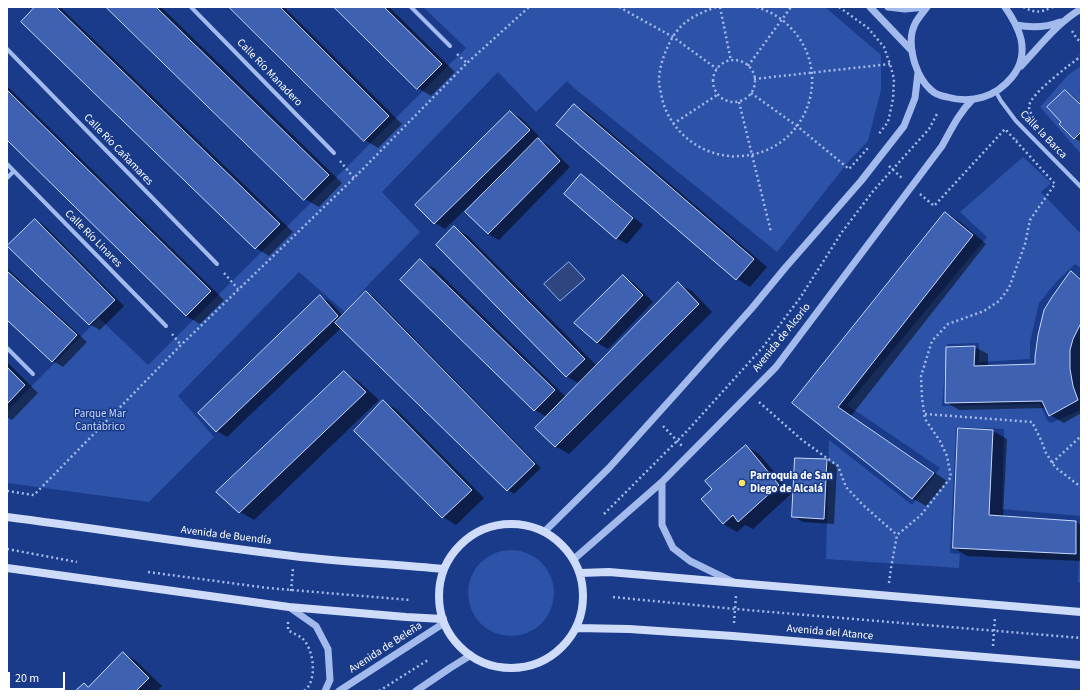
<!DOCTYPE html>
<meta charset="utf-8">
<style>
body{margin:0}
#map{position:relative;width:1088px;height:698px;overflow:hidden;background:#193b89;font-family:"Source Sans 3",sans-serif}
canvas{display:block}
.frame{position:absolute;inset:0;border:8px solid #fff;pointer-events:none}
.scale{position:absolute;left:8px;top:672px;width:57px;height:18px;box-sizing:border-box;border:2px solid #fff;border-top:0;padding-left:5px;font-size:12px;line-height:14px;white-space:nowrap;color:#fff;-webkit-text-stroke:3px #193b89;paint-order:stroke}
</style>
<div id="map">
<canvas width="1088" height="698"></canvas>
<div class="frame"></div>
<div class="scale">20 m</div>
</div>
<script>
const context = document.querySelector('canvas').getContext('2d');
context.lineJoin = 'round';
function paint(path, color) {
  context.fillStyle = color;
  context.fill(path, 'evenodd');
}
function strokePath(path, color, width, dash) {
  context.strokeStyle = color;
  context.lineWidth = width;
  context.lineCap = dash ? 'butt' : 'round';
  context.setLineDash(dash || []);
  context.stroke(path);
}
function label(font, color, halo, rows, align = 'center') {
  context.font = font + ' "Source Sans 3",sans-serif';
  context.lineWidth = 3;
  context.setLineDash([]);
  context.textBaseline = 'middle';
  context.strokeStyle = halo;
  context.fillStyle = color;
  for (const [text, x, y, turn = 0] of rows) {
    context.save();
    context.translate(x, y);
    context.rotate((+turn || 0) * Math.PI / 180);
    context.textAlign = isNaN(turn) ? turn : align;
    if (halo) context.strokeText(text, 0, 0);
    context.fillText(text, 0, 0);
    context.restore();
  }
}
const green = new Path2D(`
 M423,7h402l56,48v35l-13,51 -19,20 -72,91 -203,-164 -7,-7 -31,31 -38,-40 -116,120 38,40 -50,51 -25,29 -46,-40 -121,124 36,41 -65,65 -142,-19v-72l92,-93 49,47 318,-317z
 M1081,66v88l-41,-47 28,-32z
 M1023,157l28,26 -10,9 40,42v34l-6,-4 -18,17 -18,22 -9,39v17l-51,3v-19l-32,1 -5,62 98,-2 7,16 4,3 30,-13v173l-3,-1 1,-18 1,-48 -78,-7 2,-80 -48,-2 -6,126 10,1 -1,14 -133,-9 3,-119 83,65 28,-37 -93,-63 140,-168 -27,-25z
 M468 593a43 43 0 1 1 86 0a43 43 0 1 1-86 0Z`);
const water = new Path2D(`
 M569,262l16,17 -25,22 -16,-17z`);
const shadow = new Path2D(`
 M36,7h24l233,225 -24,24 -13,-8 -234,-226z
 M107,7h54l181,176 -23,24 -14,-8z
 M230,7h54l118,117 -24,24 -13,-8z
 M336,7h53l66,65 -24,24 -13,-8z
 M7,86l217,214 -24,24 -14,-8 -179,-177z
 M1065,91l7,4 9,9v38l-7,-4 -11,-16z
 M575,105l13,8 179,154 -17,20 -13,-8z
 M511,112l10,6 18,18 -2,3 11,6 22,22 -71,73 -11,-6 -3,-42 -1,-1 -39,38 -10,-6 -18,-18z
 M581,176l10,6 52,43 -16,19 -11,-6z
 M946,213l13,8 27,23 -135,172 96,65 -21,25 -14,-8 -119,-96z
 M35,220l10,6 79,80 -24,24 -11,-6z
 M455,228l13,8 129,130 81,-82 14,7 20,21 -143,142 -14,-8 -8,-29 -12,-7 -134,-130 19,-19 14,7 132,129 14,-13 -14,-8z
 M7,268l80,74 -24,25 -10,-6 -46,-43z
 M1071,272l10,6v135l-17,10 -14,-8 -3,-7 -88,2 -13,-8 29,-55 13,7v12l48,-1z
 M623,277l11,6 19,19 -45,47 -11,-6z
 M366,292l7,4 168,172 -27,26 -6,-4 -167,-162 -114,109 -10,-6 103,-135 10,6 13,14z
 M7,362l31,31 -26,27 -5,-3z
 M344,372l13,8 22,20 -125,120 -14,-8z
 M383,402l13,7 88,89 -28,27 -13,-8z
 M959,429l34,2 14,8 -4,78 72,5 6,3v36l-114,-5 -13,-8z
 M746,446l13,8 33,39 -39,36 -8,-4 -8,7 -14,-8 -21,-25 11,-9z
 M826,460l11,6 -3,58 -31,-2 -10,-6z
 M123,653l13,8 26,25 -5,5h-80l7,-7 5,3z`);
const building = new Path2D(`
 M35,7h21l224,217 -25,25 -234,-227z
 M106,7h50l173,168 -25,25z
 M229,7h51l109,109 -25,25z
 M334,7h50l58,57 -25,25z
 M7,90l204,201 -25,25 -179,-176z
 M1065,90l16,15v27l-7,7 -15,-15 2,-2 -14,-15z
 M574,104l180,155 -18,21 -180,-155z
 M510,111l20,19 -96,94 -19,-19z
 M538,138l22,23 -72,73 -23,-22z
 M581,174l52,44 -17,21 -52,-45z
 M945,212l28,23 -135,172 96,66 -22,26 -120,-96z
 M35,219l80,81 -26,25 -82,-79z
 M454,226l131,133 -19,18 -130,-132z
 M420,259l135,131 -21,21 -134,-131z
 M7,271l70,64 -25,27 -45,-42z
 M1071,271l10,9v43l-8,16 -3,11v19l3,17 5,14 -29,16 -7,-15 -97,2 1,-56 29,-1 -1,20 61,-2v-7l3,-22 6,-25 8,-13z
 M623,275l20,20 -46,48 -23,-20z
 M678,282l21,22 -144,143 -20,-19z
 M366,291l169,173 -28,27 -172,-168z
 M320,295l18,21 -122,116 -18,-19z
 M7,367l18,18 -18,19z
 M344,371l22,21 -127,121 -23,-21z
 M383,400l89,90 -30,28 -88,-87z
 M958,428l35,2 -4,85 87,6v33l-123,-6z
 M746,445l33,40 -41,37 -5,-7 -10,9 -22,-25 11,-10 -7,-8z
 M795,458l32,1 -3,60 -32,-2z
 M123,652l26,26 -13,13h-61l9,-8 4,4z`);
const path = new Path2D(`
 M619,7l54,30 44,32
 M716,7c-11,4 -21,8 -30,15 -8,6 -14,15 -18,24 -5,11 -9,23 -9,35 0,4 1,8 2,12 5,33 34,60 68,63 4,1 8,0 12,0 66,-4 95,-84 48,-130 -9,-9 -21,-16 -34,-19
 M720,7l11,54
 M839,7l29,21 16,19 6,17 4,15 -1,20 -5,23 -10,13
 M1023,7c12,6 17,6 30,0
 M1072,31l5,8 4,3
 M457,54l10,9
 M713 81a21 21 0 1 1 42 0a21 21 0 1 1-42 0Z
 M748,66l43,-59
 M754,79l136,-15
 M751,93l46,33 52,43 19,-21
 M739,102l32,130
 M1035,123c-1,-5 -6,-11 -6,-17 2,-13 41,-41 52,-50
 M673,124l44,-29
 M340,161l14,17
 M889,166l14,13
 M920,194l14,12 71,-77 11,12 1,-1
 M224,273l14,16
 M172,334l9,11
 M759,402l43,38 36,26 8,21 17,18 34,30
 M925,414l107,8 9,18 5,13 9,14 26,20
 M663,426l19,20
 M1052,463l29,-27
 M7,491l27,4 147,-150 173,-167 113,-115 62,-56
 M604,514l84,-84 75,-83 37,-49 42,-66 32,-42 55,-61 8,-15
 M7,549l70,13
 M148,572l120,16 142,12
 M889,583l2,-15 6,-33 24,-20 30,-38 -4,-21 -7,-15 -15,-22 -3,-21 -1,-22 11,-35 16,-17 36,-13 15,-10 10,-13 16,-44 5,-24 25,-36 -39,-43
 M291,591l2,-23
 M613,597l122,12 346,29
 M288,622v8c4,3 10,5 14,8 12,11 16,43 2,53
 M734,623l2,-27
 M993,646l2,-29
 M379,691l49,-31`);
const minor = new Path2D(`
 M191,7l143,146
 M411,7l39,39
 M7,49l210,215
 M996,92l5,9 15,20 65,66
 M7,164l159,162
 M7,178l7,-7
 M7,348l26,26`);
const tertiary = new Path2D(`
 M870,7l42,44
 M888,7l17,2 21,-2
 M927,7c-4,5 -8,10 -11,15 -7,12 -5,29 -1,42 3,9 8,19 16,26 4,4 10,6 16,7 25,7 49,0 65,-20 9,-11 12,-24 9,-38 -3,-12 -9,-22 -16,-32
 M1016,25c16,3 29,3 44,-3
 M1021,66c19,-20 36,-43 60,-57
 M662,482v43l11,23 17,13 43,21
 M545,531l64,-63 71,-79 72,-81 33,-40 76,-87 43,-55 11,-28 3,-25
 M574,559l88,-77 114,-115 166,-221c9,-16 17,-33 30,-46
 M289,607l27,19 12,23 2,31 -5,11
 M339,691l105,-68
 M416,691l34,-23 21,-13`);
const secondary = new Path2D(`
 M7,517c95,12 190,28 286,39 50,6 100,8 151,13
 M439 596a72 72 0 1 1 144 0a72 72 0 1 1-144 0Z
 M7,568l282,39 117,10 37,2
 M580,573l29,-1 128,11 344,29
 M576,628l53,1 104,7 348,29`);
const markers = [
 [742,483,4,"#ffe65f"]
];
const streetNames = [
 ["Calle Río Manadero",269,73,46],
 ["Calle la Barca",1043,135,46],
 ["Calle Río Cañamares",118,150,46],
 ["Calle Río Linares",93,239,45],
 ["Avenida de Alcorlo",782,338,-51],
 ["Avenida de Buendía",226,536,7],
 ["Avenida del Atance",830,633,5],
 ["Avenida de Beleña",386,648,-33]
];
const parkNames = [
 ["Parque Mar",100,415],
 ["Cantábrico",100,428]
];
const poiNames = [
 ["Parroquia de San",750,477],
 ["Diego de Alcalá",750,490]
];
paint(green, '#2c53a8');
paint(water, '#2d4680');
strokePath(water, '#95b3ef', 1);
paint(shadow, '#0007');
paint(building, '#3e62b1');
strokePath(building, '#c8d8fa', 1);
strokePath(path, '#a3baed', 2.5, [2, 3]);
strokePath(minor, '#a3baed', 4);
strokePath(tertiary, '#a3baed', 7);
strokePath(secondary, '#cfdcf9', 8);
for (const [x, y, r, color] of markers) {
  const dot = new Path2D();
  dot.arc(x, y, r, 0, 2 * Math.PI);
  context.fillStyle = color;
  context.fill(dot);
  strokePath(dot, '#193b89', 1.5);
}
label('11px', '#fff', '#193b89', streetNames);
label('11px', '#c8d8fa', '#193b89', parkNames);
label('bold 11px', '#fff', '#193b89', poiNames, 'left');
</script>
